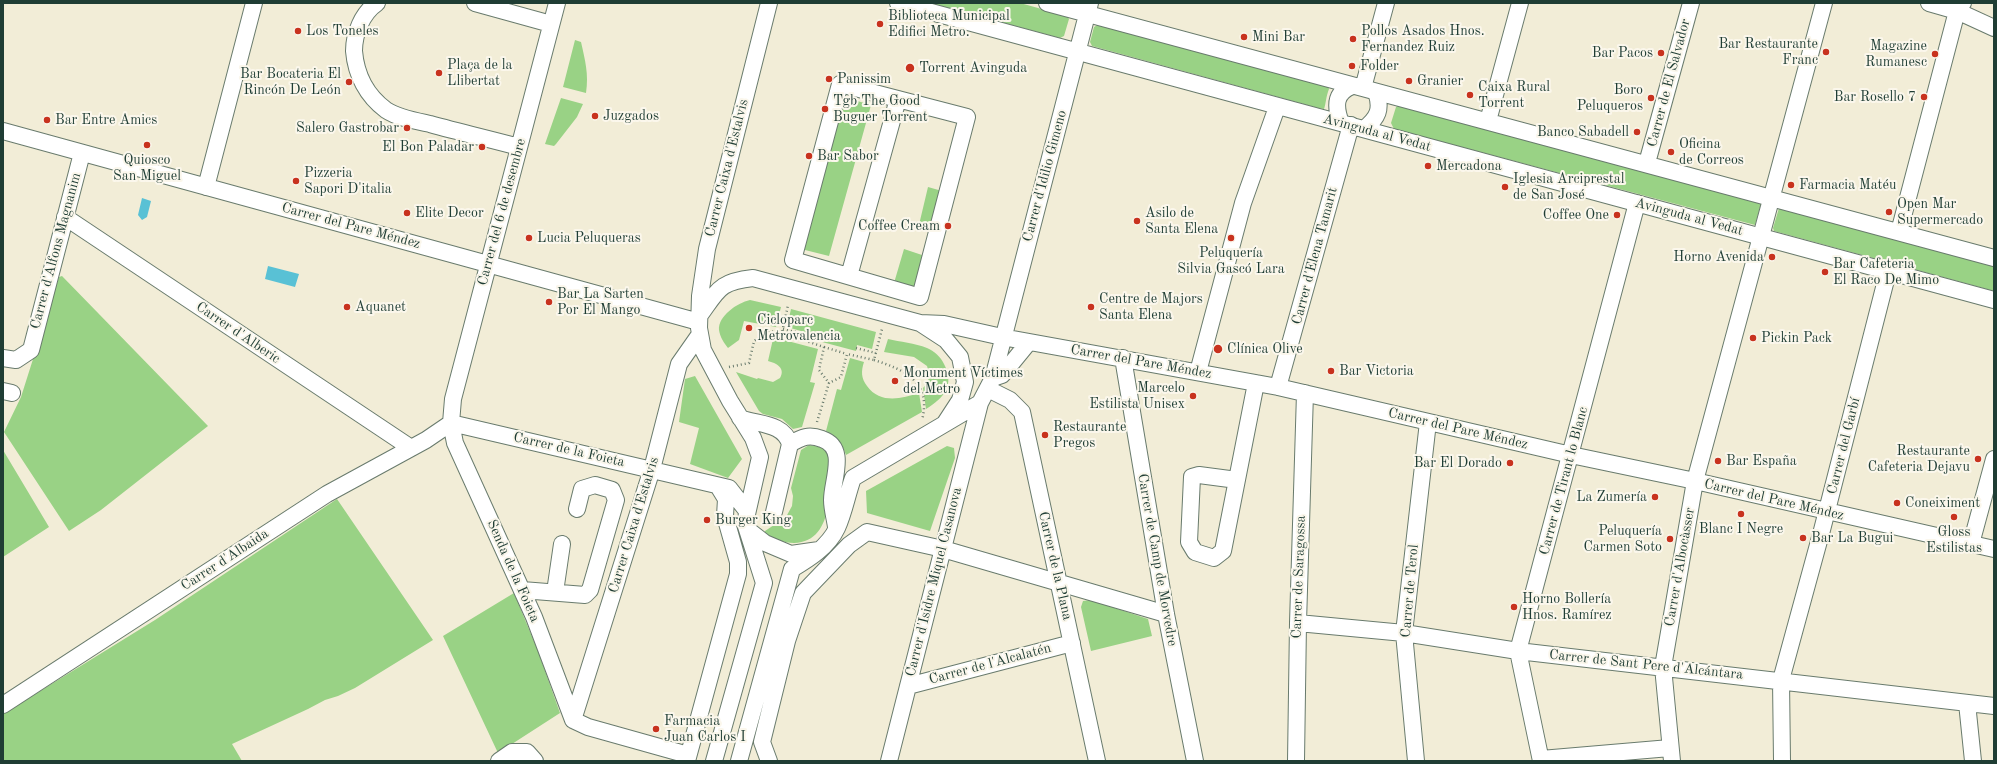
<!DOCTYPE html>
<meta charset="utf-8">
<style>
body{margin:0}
#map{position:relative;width:1997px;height:764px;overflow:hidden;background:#f2edd7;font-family:"Old Standard TT",serif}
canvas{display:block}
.frame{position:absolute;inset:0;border:4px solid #1f3d34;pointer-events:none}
</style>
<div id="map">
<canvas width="1997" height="764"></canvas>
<div class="frame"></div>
</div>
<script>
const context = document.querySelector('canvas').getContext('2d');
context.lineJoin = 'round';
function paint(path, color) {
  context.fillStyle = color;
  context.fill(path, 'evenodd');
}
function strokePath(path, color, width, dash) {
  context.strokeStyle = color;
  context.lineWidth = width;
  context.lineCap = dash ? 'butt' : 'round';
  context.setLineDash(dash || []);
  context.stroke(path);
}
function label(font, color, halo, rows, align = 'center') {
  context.font = font + ' "Old Standard TT",serif';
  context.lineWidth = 4;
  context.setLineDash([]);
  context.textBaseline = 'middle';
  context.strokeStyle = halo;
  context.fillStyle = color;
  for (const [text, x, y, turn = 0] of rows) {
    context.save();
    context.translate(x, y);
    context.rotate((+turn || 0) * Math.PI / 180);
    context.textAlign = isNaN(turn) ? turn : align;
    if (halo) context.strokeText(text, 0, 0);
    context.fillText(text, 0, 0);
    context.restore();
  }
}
const green = new Path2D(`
 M930,3h90l47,13 2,3 -5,17 -4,2z
 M1099,24l229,62 1,3c-3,7 -3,15 -5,20l-6,-1 -226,-62 -2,-4 4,-15z
 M575,40l6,2c4,18 8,32 5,51l-23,-6z
 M837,95l34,10 -42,151 -32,-8z
 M561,98l22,6 -6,13 -21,27 -2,2 -9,-2z
 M1400,104l360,97 1,3 -6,21 -361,-96 -3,-6 5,-16z
 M928,187l14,4 -11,41 -13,-3z
 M1779,208l215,57v26l-220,-60 -1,-3z
 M904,249l21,7 -10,33 -21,-6z
 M62,276l146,150 -107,84 -32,21 -65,-99 17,-35 38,-120z
 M750,300l31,7 -5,20 -32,-6 -5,19 -11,8c-4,-5 -8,-11 -9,-18 -1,-14 18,-27 31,-30z
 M791,309l85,23 -4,17 -15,-4 -1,6 -49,-13 1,-5 -21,-6z
 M773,339l7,2v-2l38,10 -8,33 5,1 -13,44 -9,2 -11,-10 -19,-5 -4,-3 -23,-39 21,7 1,-1 15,4 7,-4c6,-10 -4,-15 -12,-17z
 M888,339c12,3 27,4 39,9 7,3 14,9 17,16 11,21 0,34 -18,45l-3,-21c7,-7 7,-12 4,-22l-13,-9 -30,-5z
 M850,358l14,4c-3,9 -3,16 3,24 13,18 34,13 52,7l3,19 -76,43c-4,-12 -9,-19 -20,-24l11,-42 4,1z
 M695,376l47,83 -14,19 -38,-14 9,-36 -20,-6 6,-43z
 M821,442l9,6c-1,29 8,94 -36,95 -10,0 -21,-5 -30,-9l1,-3 21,-14 6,-11 1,-10 -2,-8 10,-38 8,-5 11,2z
 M947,446l7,2 1,10 -25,73 -63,-18 -1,-22z
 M3,450l46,77 -46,30z
 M337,499l96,141 -78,48 -17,8 -13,4 -17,9 -76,35 10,17h-239v-47l152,-94z
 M514,593l24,58 22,62 -62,40 -55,-117z
 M1091,600l57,19 4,17 -61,15 -10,-44 2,-6z`);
const water = new Path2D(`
 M142,198l9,3 -4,16 -5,3 -4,-5z
 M268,266l31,8 -4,13 -30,-8z`);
const path = new Path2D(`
 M783,329l25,6
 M782,333l42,14 -5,23 10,13
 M824,347l23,7
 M856,348l20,5
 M874,360c31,10 58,22 48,60
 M729,367l20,-4 5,-22 15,-10 13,2 6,-28
 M817,422l12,-39 12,-6 6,-23 27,6 8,-31`);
const minor = new Path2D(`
 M377,3c-15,10 -23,31 -23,48 2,24 13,45 32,59 12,8 30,11 44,14 29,8 59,15 89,23
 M475,3l76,21
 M557,3l-104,396 -2,24 4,20 79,174 39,103
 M898,3l1096,297
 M1047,3l947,255
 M1929,3l28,8 37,17
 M840,84l127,33 -47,180 -127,-37z
 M1363,88l23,-85
 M1488,121l32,-118
 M1341,123c-6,-16 -7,-30 11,-37
 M1364,129c14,-11 18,-20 12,-37
 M3,131l696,191
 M1647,163l44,-160
 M206,187l48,-184
 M65,217l346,231
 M1899,232l58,-221 6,-8
 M849,276l49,-177
 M700,315c19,-26 19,-33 53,-37l167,45 26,17 14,17 5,25 -5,18 -15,23
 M920,323l24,1 58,13 276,50 293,68 124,26 299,68
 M3,358l13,2 15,-10 51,-197
 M1123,358l43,256 29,147
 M1198,372l45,-169 34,-96
 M993,378l9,-3 27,-33
 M1278,387l73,-262
 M988,389l22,11 12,12 75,349
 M3,391l9,2
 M740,418c17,7 43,4 50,26l-16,68
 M451,423l278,65 18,23
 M790,444c12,-7 19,-10 32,-5 26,9 10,41 10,61 0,9 3,19 4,27
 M1237,480l-38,-5 -7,2 -3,65 6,10 19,6 9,-7 33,-168
 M747,529l18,14 26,11 28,-4
 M1971,544l23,-85
 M522,590l63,5 5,-5 26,-90 -4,-10 -17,-5 -13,4 -5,20
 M555,592l7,-48
 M1298,623l106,10 114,18 476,55
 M908,686l164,-43
 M1967,703l6,58
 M3,705l324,-211 99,-54 25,-17
 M573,720l79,-251 27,-105 21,-30
 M573,720l15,7 100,28
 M1541,759l129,-11
 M499,761l13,-9h15l8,9
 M687,761l51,-187v-12l-13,-46 1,-17 -8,-13
 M714,761l50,-178 -19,-60 15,-66 -7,-19 -23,-37 -27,-51 -4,-22 1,-32 7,-47 62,-246
 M739,761l53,-192c17,-10 36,-22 45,-41 7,-15 10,-33 16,-50l127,-75 13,-25 97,-375
 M769,761l-7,-19 25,-101 16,-48 46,-48 18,-13 76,17 223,65
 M889,761l91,-358
 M1296,761l2,-138 7,-230
 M1416,761l-12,-128 24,-211
 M1541,761l-23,-110 119,-448
 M1672,761l-9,-94 32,-186 129,-478
 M1782,761l-1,-81 41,-150 66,-258`);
const markers = [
 [880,24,4,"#c8321e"],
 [298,31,4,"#c8321e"],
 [1244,37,4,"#c8321e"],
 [1353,39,4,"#c8321e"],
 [1826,52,4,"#c8321e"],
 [1661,53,4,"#c8321e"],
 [1935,54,4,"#c8321e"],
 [1352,66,4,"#c8321e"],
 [910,68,5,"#c8321e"],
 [439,73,4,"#c8321e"],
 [829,79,4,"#c8321e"],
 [1409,81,4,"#c8321e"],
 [349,82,4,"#c8321e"],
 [1470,95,4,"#c8321e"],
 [1924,97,4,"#c8321e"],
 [1651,98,4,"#c8321e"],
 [825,109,4,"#c8321e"],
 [595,116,4,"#c8321e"],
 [47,120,4,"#c8321e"],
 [407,128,4,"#c8321e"],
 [1637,132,4,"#c8321e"],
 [147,145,4,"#c8321e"],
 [482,147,4,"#c8321e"],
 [1671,152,4,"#c8321e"],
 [809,156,4,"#c8321e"],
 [1428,166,4,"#c8321e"],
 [296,181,4,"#c8321e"],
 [1791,185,4,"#c8321e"],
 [1505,187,4,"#c8321e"],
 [1889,212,4,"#c8321e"],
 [407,213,4,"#c8321e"],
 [1617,215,4,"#c8321e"],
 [1137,221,4,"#c8321e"],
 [948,226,4,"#c8321e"],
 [529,238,4,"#c8321e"],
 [1231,238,4,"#c8321e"],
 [1772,257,4,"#c8321e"],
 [1825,272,4,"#c8321e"],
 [549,302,4,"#c8321e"],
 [347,307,4,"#c8321e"],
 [1091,307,4,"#c8321e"],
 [749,328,4,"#c8321e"],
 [1753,338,4,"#c8321e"],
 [1218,349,5,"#c8321e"],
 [1331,371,4,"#c8321e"],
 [895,381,4,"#c8321e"],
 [1193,396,4,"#c8321e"],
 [1045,435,4,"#c8321e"],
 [1978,459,4,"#c8321e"],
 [1718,461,4,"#c8321e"],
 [1510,463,4,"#c8321e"],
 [1655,497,4,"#c8321e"],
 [1897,503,4,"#c8321e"],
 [1741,514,4,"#c8321e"],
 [1954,517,4,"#c8321e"],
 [707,520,4,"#c8321e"],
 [1803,538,4,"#c8321e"],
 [1670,539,4,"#c8321e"],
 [1514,607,4,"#c8321e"],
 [656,729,4,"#c8321e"]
];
const poiNames = [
 ["Biblioteca Municipal",888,16],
 ["Edifici Metro.",888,32],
 ["Los Toneles",306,31],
 ["Pollos Asados Hnos.",1361,31],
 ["Fernandez Ruiz",1361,47],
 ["Mini Bar",1252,37],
 ["Bar Restaurante",1818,44,"right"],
 ["Franc",1818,60,"right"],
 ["Magazine",1927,46,"right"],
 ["Rumanesc",1927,62,"right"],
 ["Bar Pacos",1653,53,"right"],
 ["Plaça de la",447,65],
 ["Llibertat",447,81],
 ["Folder",1360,66],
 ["Torrent Avinguda",919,68],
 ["Bar Bocateria El",341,74,"right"],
 ["Rincón De León",341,90,"right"],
 ["Panissim",837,79],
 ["Granier",1417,81],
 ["Caixa Rural",1478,87],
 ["Torrent",1478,103],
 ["Boro",1643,90,"right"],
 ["Peluqueros",1643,106,"right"],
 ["Bar Rosello 7",1916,97,"right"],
 ["Tgb The Good",833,101],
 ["Buguer Torrent",833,117],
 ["Juzgados",603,116],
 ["Bar Entre Amics",55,120],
 ["Salero Gastrobar",399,128,"right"],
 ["Banco Sabadell",1629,132,"right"],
 ["Oficina",1679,144],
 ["de Correos",1679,160],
 ["El Bon Paladar",474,147,"right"],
 ["Bar Sabor",817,156],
 ["Quiosco",147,160,"center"],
 ["San Miguel",147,176,"center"],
 ["Mercadona",1436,166],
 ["Pizzeria",304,173],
 ["Sapori D'italia",304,189],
 ["Iglesia Arciprestal",1513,179],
 ["de San José",1513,195],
 ["Farmacia Matéu",1799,185],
 ["Open Mar",1897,204],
 ["Supermercado",1897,220],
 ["Elite Decor",415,213],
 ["Asilo de",1145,213],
 ["Santa Elena",1145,229],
 ["Coffee One",1609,215,"right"],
 ["Coffee Cream",940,226,"right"],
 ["Lucia Peluqueras",537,238],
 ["Peluquería",1231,253,"center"],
 ["Silvia Gascó Lara",1231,269,"center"],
 ["Horno Avenida",1764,257,"right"],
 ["Bar Cafeteria",1833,264],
 ["El Raco De Mimo",1833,280],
 ["Bar La Sarten",557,294],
 ["Por El Mango",557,310],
 ["Centre de Majors",1099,299],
 ["Santa Elena",1099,315],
 ["Aquanet",355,307],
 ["Cicloparc",757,320],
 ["Metrovalencia",757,336],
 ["Pickin Pack",1761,338],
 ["Clínica Olive",1227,349],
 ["Bar Victoria",1339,371],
 ["Monument Víctimes",903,373],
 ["del Metro",903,389],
 ["Marcelo",1185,388,"right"],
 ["Estilista Unisex",1185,404,"right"],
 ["Restaurante",1053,427],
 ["Pregos",1053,443],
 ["Restaurante",1970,451,"right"],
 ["Cafeteria Dejavu",1970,467,"right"],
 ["Bar España",1726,461],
 ["Bar El Dorado",1502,463,"right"],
 ["La Zumería",1647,497,"right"],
 ["Coneiximent",1905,503],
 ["Burger King",715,520],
 ["Blanc I Negre",1741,529,"center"],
 ["Peluquería",1662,531,"right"],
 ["Carmen Soto",1662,547,"right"],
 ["Gloss",1954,532,"center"],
 ["Estilistas",1954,548,"center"],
 ["Bar La Bugui",1811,538],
 ["Horno Bollería",1522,599],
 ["Hnos. Ramírez",1522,615],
 ["Farmacia",664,721],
 ["Juan Carlos I",664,737]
];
const streetNames = [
 ["Carrer de El Salvador",1669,83,-75],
 ["Avinguda al Vedat",1377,133,15],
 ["Carrer Caixa d'Estalvis",727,168,-76],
 ["Carrer d'Idilio Gimeno",1045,176,-75],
 ["Carrer del 6 de desembre",502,212,-75],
 ["Avinguda al Vedat",1689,217,15],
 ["Carrer del Pare Méndez",351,226,15],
 ["Carrer d'Alfons Magnanim",56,251,-75],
 ["Carrer d'Elena Tamarit",1315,256,-75],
 ["Carrer d'Alberic",238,333,34],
 ["Carrer del Pare Méndez",1141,362,10],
 ["Carrer del Pare Méndez",1458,429,13],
 ["Carrer del Garbí",1844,446,-76],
 ["Carrer de la Foieta",569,450,13],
 ["Carrer de Tirant lo Blanc",1564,481,-75],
 ["Carrer del Pare Méndez",1774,500,13],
 ["Carrer Caixa d'Estalvis",634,525,-73],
 ["Carrer d'Albaida",225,560,-33],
 ["Carrer de Camp de Morvedre",1157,560,80],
 ["Carrer de la Plana",1055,566,77],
 ["Carrer d'Albocàsser",1680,567,-80],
 ["Senda de la Foieta",513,571,66],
 ["Carrer de Saragossa",1299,577,-88],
 ["Carrer d'Isidre Miquel Casanova",934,582,-76],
 ["Carrer de Terol",1410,591,-85],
 ["Carrer de l'Alcalatén",990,664,-15],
 ["Carrer de Sant Pere d'Alcántara",1646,665,6]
];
paint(green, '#99d285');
paint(water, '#59c1d5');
strokePath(minor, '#697b6d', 18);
strokePath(path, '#697b6d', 2.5, [1, 3]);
strokePath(minor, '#fff', 16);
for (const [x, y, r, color] of markers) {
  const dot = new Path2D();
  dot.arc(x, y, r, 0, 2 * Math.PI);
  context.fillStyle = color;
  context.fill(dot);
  strokePath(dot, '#fbf7ec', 1.5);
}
label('14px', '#1f3d34', '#fbf7ec', poiNames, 'left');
label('14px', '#1f3d34', '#fbf7ec', streetNames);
</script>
